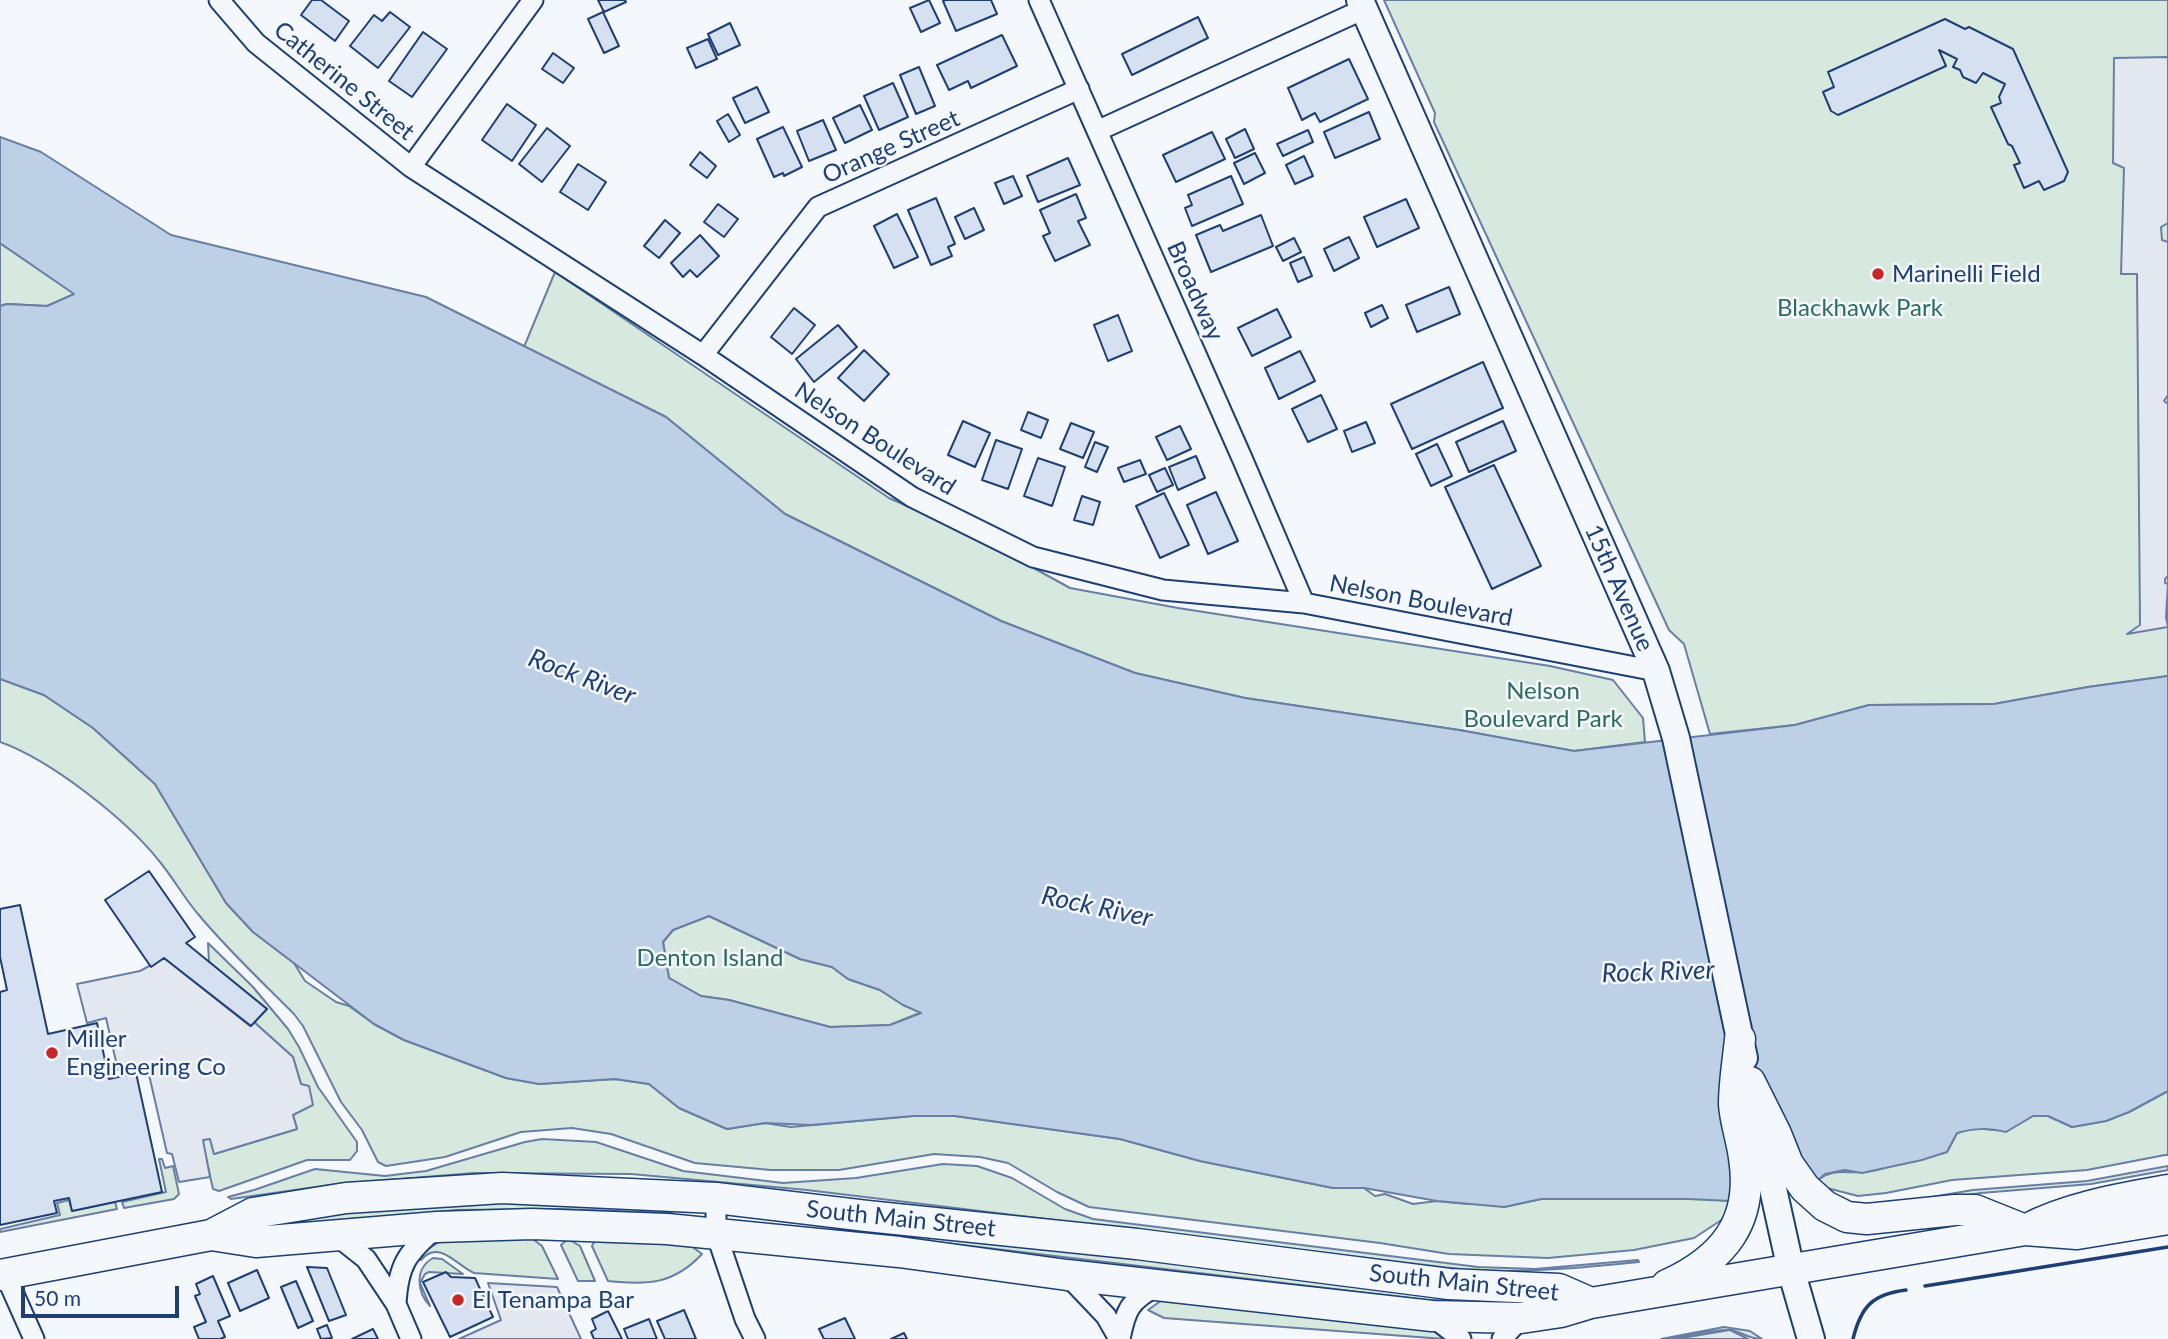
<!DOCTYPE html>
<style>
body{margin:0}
#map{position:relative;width:2168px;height:1339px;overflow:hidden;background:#f4f7fb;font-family:Lato,sans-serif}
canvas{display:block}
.scale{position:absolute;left:21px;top:1286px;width:158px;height:32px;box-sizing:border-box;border:4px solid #1d3f73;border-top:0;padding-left:9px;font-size:21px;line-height:24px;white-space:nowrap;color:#1d3f73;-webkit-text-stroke:5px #f4f7fb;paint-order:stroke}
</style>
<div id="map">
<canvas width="2168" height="1339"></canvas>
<div class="scale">50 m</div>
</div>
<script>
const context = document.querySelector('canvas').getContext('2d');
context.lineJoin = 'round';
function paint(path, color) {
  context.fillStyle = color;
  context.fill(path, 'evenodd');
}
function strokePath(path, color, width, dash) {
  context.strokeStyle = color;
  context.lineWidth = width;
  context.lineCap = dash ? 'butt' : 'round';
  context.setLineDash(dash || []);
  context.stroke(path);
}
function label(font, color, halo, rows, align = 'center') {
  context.font = font + ' Lato,sans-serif';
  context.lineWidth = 5;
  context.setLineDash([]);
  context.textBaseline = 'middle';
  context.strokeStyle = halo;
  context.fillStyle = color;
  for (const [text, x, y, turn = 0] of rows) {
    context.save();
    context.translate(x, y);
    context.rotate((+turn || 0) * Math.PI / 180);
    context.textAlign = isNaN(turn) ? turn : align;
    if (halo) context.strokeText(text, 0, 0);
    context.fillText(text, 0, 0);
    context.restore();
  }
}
const green = new Path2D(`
 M1384,0h784v676l-80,11 -94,17 -125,1 -74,20 -85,9 -26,-90 -15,-14 -235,-508 1,-9z
 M0,243l75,51 -28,12 -40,-2 -7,2z
 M555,272l334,226 90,40 91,50 108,20 372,58 63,14 30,38 2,24 -71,9 -115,-21 -214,-32 -110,-25 -134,-52 -216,-107 -119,-97 -142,-70z
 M0,679l44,16 49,33 62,56 71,119 27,29 41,31 11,18 31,21 13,4 25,18 30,16 102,38 33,6 76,-5 34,5 30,24 48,21 38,-6 26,4 122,-11h42l165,23 80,22 133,27h31l11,8 10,-2 28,10 24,-3 31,3 3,-5 33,8 37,-8h167l22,2 -7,18 -29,19 -60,12 -86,8 -99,-4 -69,-11 -291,-36 -32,-15 -49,-29 -28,-6 -46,-3 -95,16h-68l-76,-7 -84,-29 -39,-6 -51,4 -76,25 -59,9 -8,-4 -16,-32 -21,-28 -38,-76 -9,-12c-33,-33 -67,-65 -96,-100 -14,-16 -24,-35 -38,-52 -33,-42 -109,-102 -160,-120z
 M709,916l91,43 32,8 16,12 32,11 23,15 19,7 -32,13 -60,2 -101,-27 -28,-4 -32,-18 -6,-36 10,-12z
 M208,943l45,44 35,42 11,18 19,40 39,55v9l-7,9h-43l-88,31 -6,-2 -11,-49 8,-2 4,16 83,-25 -4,-14 8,-31 -8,-27 -39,-35 13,-13 -58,-47z
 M2168,1091v64h-3l-78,15 -135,10 -66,13 -28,3 -31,-8 -10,-7c16,-14 30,-7 48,-9 11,-1 22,-6 33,-8 17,-4 32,-7 49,-12l10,-19 17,-5 32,3 27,-15h15l24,11 34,-6 23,-9z
 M542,1139l54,3 87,29 100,12 73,-5 87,-14 34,2 35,12 53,31 28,10 385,48 57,2 103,-9 1,2c-58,6 -114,11 -172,8l-660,-80 -176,-16 -157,-1 -137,11 -106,15 -3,-2 26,-7 61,-21 70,7 41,-5 99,-29z
 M159,1159h3l3,9 8,-2 6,28 -5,5 -50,9 -2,-6 44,-10z
 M2168,1166v4l-77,14 -110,9 -70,11 -9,-2 71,-12 114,-9z
 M69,1200l3,11 43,-9 2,7 -117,23v-3l60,-14 -3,-12z
 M495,1201l178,4 -1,8 -112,-4 -104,1 -176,17 -1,-7 79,-10z
 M529,1236l13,10 16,33 -84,-6c-18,-8 -35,-34 -53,-13l-2,-1 6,-8 14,-9z
 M597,1237l93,8 12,9c-29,31 -55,31 -94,27l-16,-35z
 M929,1237l596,62v5l-98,-4 -499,-59z
 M568,1239l12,7 15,35h-17l-17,-36z
 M433,1258l9,1 21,15 -34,-2 -4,2 -5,9 10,23c-13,-14 -16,-37 3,-48z
 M1162,1300l270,30 12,9 -280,-21 -16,-8z
 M1724,1327l26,4 12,8c-15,0 -21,-8 -32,-9 -20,-1 -46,9 -69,9z`);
const parking = new Path2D(`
 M2168,57v166l-7,4 1,13 6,2v153l-4,6 4,3v172l-3,3v4l3,1 -2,33 2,10 -41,7 13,-9 -3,-351h-16l3,-106 -11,-5 1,-105z
 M164,958l86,68 4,-4 39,35 8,27 8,2 4,19 -20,10 4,14 -83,25 -4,-15 -7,1 7,37 -31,5 -7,-28 -5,-1 -20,-87 -29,4 -12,-52 -19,5 -10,-39 63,-13z
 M488,1283l69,4 24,52h-122l42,-19z
 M1730,1330l18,9h-72z`);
const water = new Path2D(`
 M0,137l41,15 130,83 255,62 240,120 119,97 216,107 134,52 110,25 214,32 115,21 221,-26 74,-20 125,-1 94,-17 80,-11v415l-39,21 -23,9 -34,6 -24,-11h-15l-27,16c-18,-4 -31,-4 -49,1l-10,19 -25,8 -60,13 -17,-3 -20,4 -8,7 -87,20 -42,-2h-147l-37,8 -67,-6 -73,-13h-31l-133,-27 -80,-22 -165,-23h-42l-102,9 -46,-2 -38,6 -48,-21 -30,-24 -34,-5 -76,5 -33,-6 -102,-38 -30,-16 -121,-92 -27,-29 -71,-119 -62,-56 -49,-33 -44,-16v-373l7,-2 40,2 27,-12 -74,-51zM709,916l91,43 32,8 16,12 32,11 23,15 18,8 -31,12 -60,2 -101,-27 -28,-4 -32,-18 -6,-36 10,-12z`);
const building = new Path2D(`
 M312,0h9l28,21 -14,20 -34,-26z
 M598,0h27l1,2 -22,10z
 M929,0l11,23 -19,9 -11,-24z
 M946,0h45l6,14 -41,17 -13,-30z
 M390,12l20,15 -32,41 -28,-22 24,-31 8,6z
 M603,12l16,34 -15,7 -16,-34z
 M1198,17l10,21 -76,37 -10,-21z
 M1945,19l20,10 4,-2 44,22 55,123 -4,9 -20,9 -5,-9 -15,7 -10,-23 6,-2 -8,-17 -4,-2 -17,-37 10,-4 -2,-6 6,-13 -22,-11 -7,10 -13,-6 -3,-7 -7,-3 4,-8 -18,-9 7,16 -108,49 -7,-4 -8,-19 11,-5 -6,-15z
 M730,23l10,22 -22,10 -10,-21z
 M423,32l24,17 -35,48 -23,-16z
 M1002,35l15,31 -46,22 -3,-7 -19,9 -12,-25z
 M708,39l9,20 -21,9 -9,-20z
 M553,53l21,15 -11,15 -21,-14z
 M1349,59l19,40 -48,23 -5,-9 -13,7 -14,-32z
 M919,67l16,39 -19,8 -16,-39z
 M893,83l15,34 -29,13 -15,-34z
 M757,87l12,25 -24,11 -12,-25z
 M507,104l29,21 -24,36 -30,-21z
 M860,105l12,25 -27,13 -12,-25z
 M1369,112l11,27 -45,19 -11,-26z
 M728,114l12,21 -11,7 -12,-21z
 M823,120l13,30 -27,11 -12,-30z
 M783,127l19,40 -18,9 -1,-3 -9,4 -17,-38z
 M547,128l23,18 -28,36 -23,-18z
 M1245,129l9,20 -19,9 -9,-19z
 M1308,130l5,12 -30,14 -6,-12z
 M1212,132l13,27 -49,23 -13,-27z
 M700,152l16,14 -9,12 -17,-13z
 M1255,153l10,20 -21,11 -10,-21z
 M1304,156l9,20 -18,8 -9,-19z
 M1068,158l12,27 -42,17 -11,-26z
 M578,164l28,18 -18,28 -28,-18z
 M1013,176l9,20 -18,8 -9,-21z
 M1231,176l12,28 -51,22 -7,-18 7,-3 -4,-10z
 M1076,194l10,24 -8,3 12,24 -35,16 -12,-25 7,-3 -10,-23z
 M936,198l19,46 -7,3 4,9 -21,9 -23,-55z
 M1406,199l13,29 -42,19 -13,-30z
 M718,204l20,15 -14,18 -20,-15z
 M974,208l10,22 -19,9 -10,-22z
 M897,214l21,43 -24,11 -20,-42z
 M1261,215l12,31 -62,26 -15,-37 24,-10 3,6z
 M665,220l15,13 -21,25 -15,-12z
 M700,235l19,21 -22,21 -7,-7 -7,7 -12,-14z
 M1349,237l10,21 -25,13 -10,-22z
 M1294,238l7,14 -18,9 -7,-14z
 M1304,257l8,19 -14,6 -8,-19z
 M1449,287l11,27 -43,18 -11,-27z
 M1382,305l6,13 -17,9 -6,-14z
 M794,308l21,17 -23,29 -21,-17z
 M1277,309l14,28 -39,19 -14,-28z
 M1118,315l14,36 -24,10 -14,-36z
 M838,325l19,22 -43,35 -18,-23z
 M864,350l25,24 -25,27 -26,-23z
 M1300,351l15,30 -36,18 -14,-31z
 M1483,362l20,46 -91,41 -21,-45z
 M1321,395l16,34 -29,13 -16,-33z
 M1028,412l20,8 -7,18 -20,-8z
 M963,421l27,12 -15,34 -27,-12z
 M1503,421l13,30 -47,21 -13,-30z
 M1366,422l9,21 -23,9 -8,-21z
 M1071,423l23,9 -11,26 -23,-9z
 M1180,426l11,23 -24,11 -11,-23z
 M996,440l26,9 -14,40 -26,-9z
 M1095,442l13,5 -11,25 -12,-5z
 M1437,444l15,32 -21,10 -15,-32z
 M1196,456l9,22 -27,12 -9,-23z
 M1038,458l27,9 -13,39 -28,-10z
 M1140,460l6,14 -22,8 -6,-14z
 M1494,465l47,101 -49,23 -47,-102z
 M1165,468l8,17 -16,7 -8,-17z
 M1216,492l22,49 -30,13 -21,-49z
 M1164,493l25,52 -29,13 -24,-52z
 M1082,496l18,6 -7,23 -19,-5z
 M149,871l46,66 -9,6 81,66 -16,17 -87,-68 -13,9 -46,-67z
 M20,905l28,129 49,-11 12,56 27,-6 26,119 -90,19 -3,-13 -15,3 3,12 -57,12v-233l7,-2 -7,-33v-48z
 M307,1267l20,1 19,47 -17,6z
 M257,1270l12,28 -29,13 -12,-28z
 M446,1272l5,5 24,1 18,39 -43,20 -27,-55z
 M213,1276l17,40 -12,5 7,16 -5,2h-21l-5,-12 12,-5 -11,-26 5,-2 -4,-10z
 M296,1281l17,40 -15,7 -17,-41z
 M684,1310l12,29h-31l-8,-18z
 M608,1311l14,28h-28l-3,-7 5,-3 -4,-10z
 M845,1318l10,21h-31l-5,-10z
 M649,1319l8,20h-29l-4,-10z
 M327,1325l5,13 -11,1 -4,-10z
 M373,1329l5,10h-26z
 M904,1333l3,6h-16z`);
const minor = new Path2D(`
 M219,0l37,43 155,124 292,188 209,142 121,60 130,33 141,13 352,68
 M1039,0l203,458 62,145
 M1097,131l267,-122
 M411,167l122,-167
 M703,355l115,-148 261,-118
 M716,1198v35l29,86 10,20
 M337,1236l29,23 30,45 15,35
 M5,1274l29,65
 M1067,1275l39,41 13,23
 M396,1304c2,-40 12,-52 41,-77
 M1433,1317l28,22
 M1120,1339c6,-31 10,-38 38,-54
 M1502,1339l19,-21`);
const secondary = new Path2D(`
 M1360,0l296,671 20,67 68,320
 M1754,1103l37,167 20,69`);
const primary = new Path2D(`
 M1750,1082l26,52 12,30 17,24 20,18 22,11 20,2 88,-9h20l50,20 52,4 91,-15
 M211,1235l45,7 181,-15 95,-3 135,5 232,23 168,23 365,41 89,2 40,-6 30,-9 434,-73c44,-23 94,-31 143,-40
 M0,1275l211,-40 42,-22 93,-15 156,-10 214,10 151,18 270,28 312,40 110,5 32,14
 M1667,1285c57,-26 87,-64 77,-127 -2,-18 -9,-36 -10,-54 0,-21 4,-44 6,-65`);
const wall = new Path2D(`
 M1925,1286l243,-39
 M1853,1339c8,-33 20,-45 53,-49`);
const markers = [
 [1878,274,7,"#c62828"],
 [52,1053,7,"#c62828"],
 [458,1300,7,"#c62828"]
];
const streetNames = [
 ["Catherine Street",344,81,39],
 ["Orange Street",891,147,-24],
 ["Broadway",1195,291,66],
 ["Nelson Boulevard",875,439,33],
 ["15th Avenue",1619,588,66],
 ["Nelson Boulevard",1421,601,11],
 ["South Main Street",901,1219,6],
 ["South Main Street",1464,1283,6]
];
const poiNames = [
 ["Marinelli Field",1892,274],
 ["Miller",66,1039],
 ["Engineering Co",66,1067],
 ["El Tenampa Bar",472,1300]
];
const parkNames = [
 ["Blackhawk Park",1860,308],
 ["Nelson",1543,691],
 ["Boulevard Park",1543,719],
 ["Denton Island",710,958]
];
const waterNames = [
 ["Rock River",582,677,21],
 ["Rock River",1097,907,12],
 ["Rock River",1658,972,-2]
];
paint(green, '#d7e8df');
strokePath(green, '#687fa3', 2);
paint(parking, '#e3e8f0');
strokePath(parking, '#687fa3', 2);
paint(water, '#bed0e5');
strokePath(water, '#687fa3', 2);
paint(building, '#d5e0f0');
strokePath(building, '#1d3f73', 2);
strokePath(minor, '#1d3f73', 23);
strokePath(secondary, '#1d3f73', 30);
strokePath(primary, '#1d3f73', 33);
strokePath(minor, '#f4f7fb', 19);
strokePath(secondary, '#f4f7fb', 26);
strokePath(primary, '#f4f7fb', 30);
strokePath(wall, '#1d3f73', 3.5);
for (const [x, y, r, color] of markers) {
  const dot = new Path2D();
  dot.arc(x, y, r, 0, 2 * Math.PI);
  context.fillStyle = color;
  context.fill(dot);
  strokePath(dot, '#f4f7fb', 2.5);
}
label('24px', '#1d3f73', '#f4f7fb', streetNames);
label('24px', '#1d3f73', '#f4f7fb', poiNames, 'left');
label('24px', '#2c6c60', '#f4f7fb', parkNames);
label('italic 26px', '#1d3f73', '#f4f7fb', waterNames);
</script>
